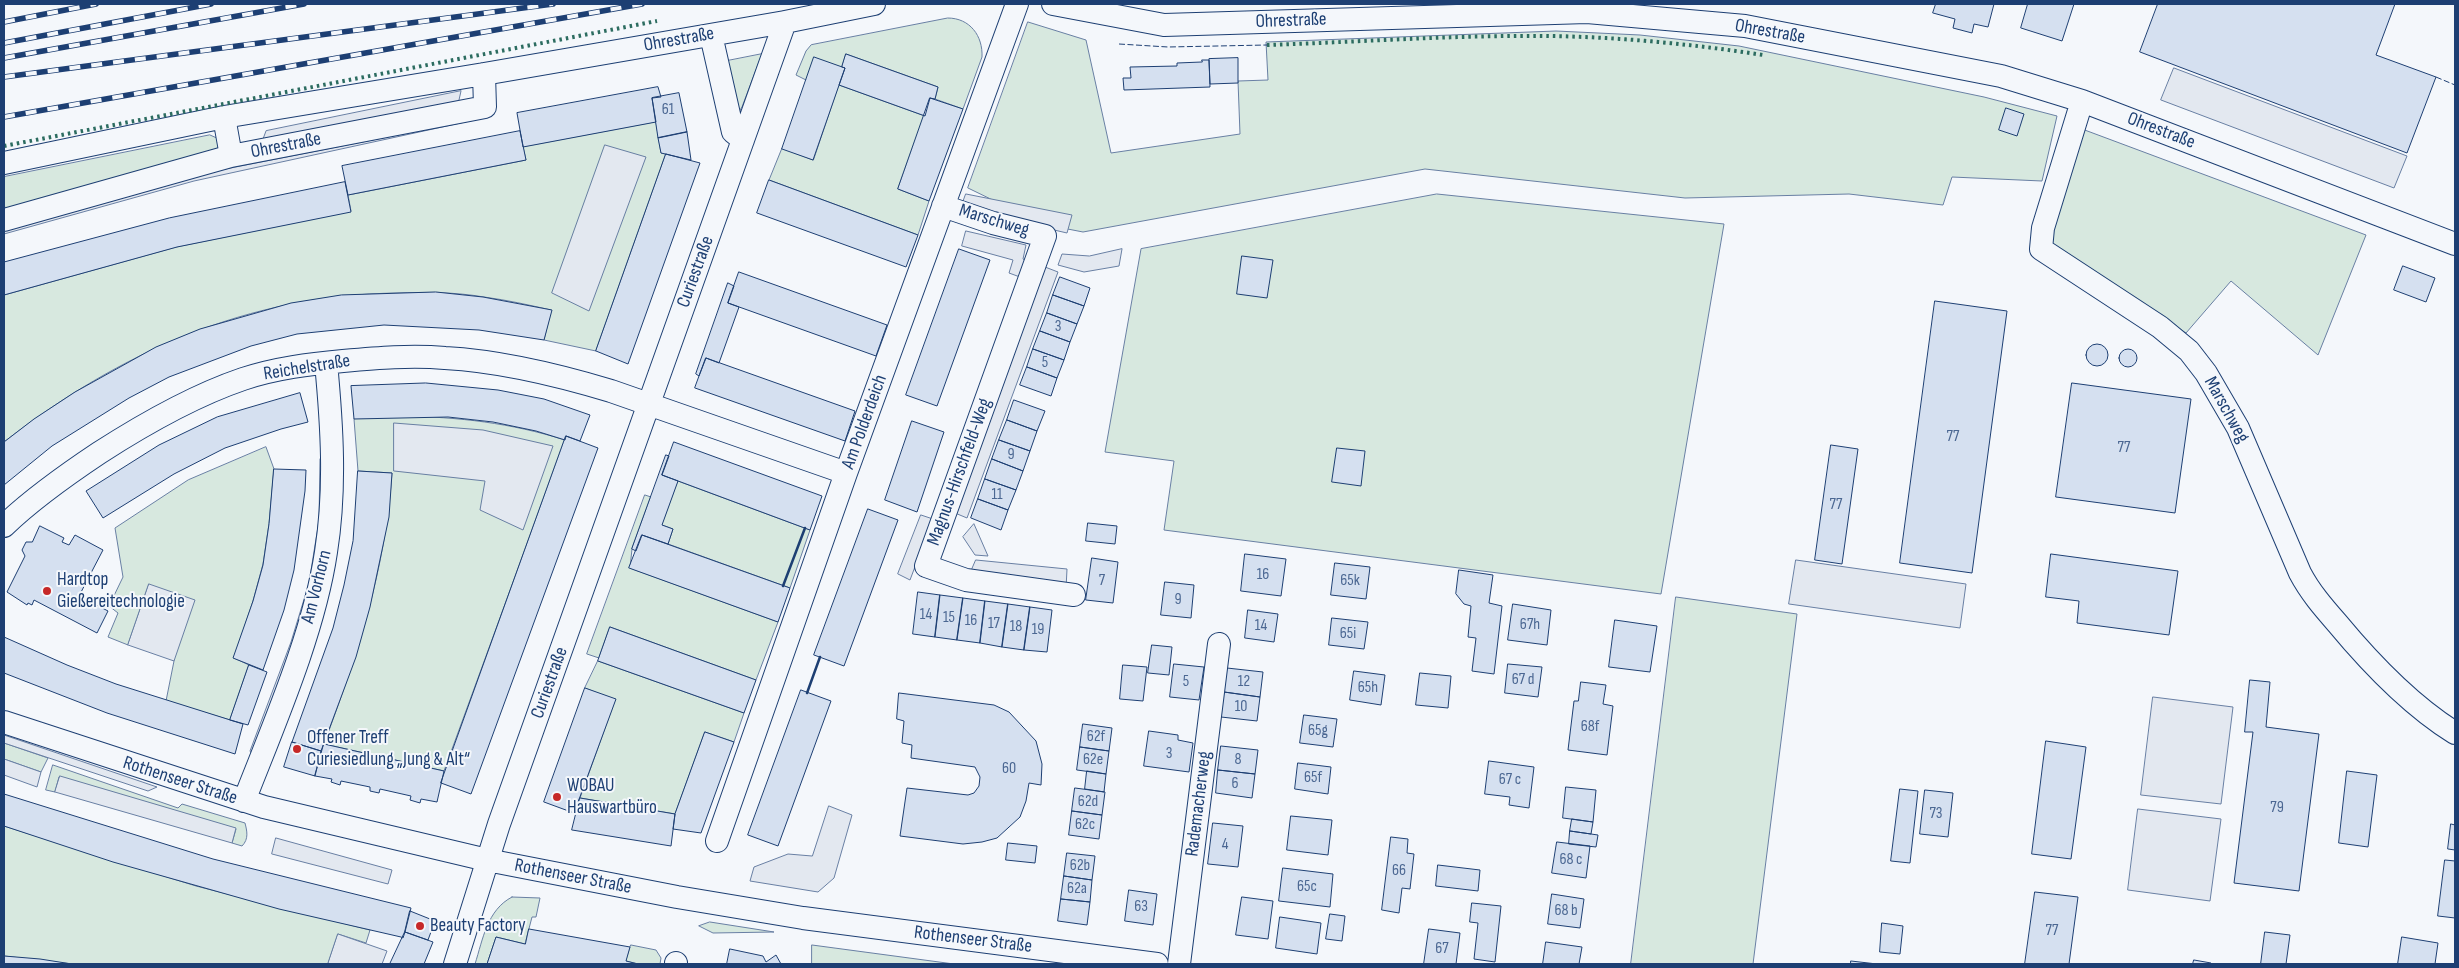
<!DOCTYPE html>
<meta charset="utf-8">
<style>
body{margin:0}
#map{position:relative;width:2459px;height:968px;overflow:hidden;background:#f4f7fb;font-family:"Sofia Sans Condensed",sans-serif}
canvas{display:block}
.frame{position:absolute;inset:0;border:5px solid #1d3f73;pointer-events:none}
</style>
<div id="map">
<canvas width="2459" height="968"></canvas>
<div class="frame"></div>
</div>
<script>
const context = document.querySelector('canvas').getContext('2d');
context.lineJoin = 'round';
function paint(path, color) {
  context.fillStyle = color;
  context.fill(path, 'evenodd');
}
function strokePath(path, color, width, dash) {
  context.strokeStyle = color;
  context.lineWidth = width;
  context.lineCap = dash ? 'butt' : 'round';
  context.setLineDash(dash || []);
  context.stroke(path);
}
function label(font, color, halo, rows, align = 'center') {
  context.font = font + ' "Sofia Sans Condensed",sans-serif';
  context.lineWidth = 4;
  context.setLineDash([]);
  context.textBaseline = 'middle';
  context.strokeStyle = halo;
  context.fillStyle = color;
  for (const [text, x, y, turn = 0] of rows) {
    context.save();
    context.translate(x, y);
    context.rotate((+turn || 0) * Math.PI / 180);
    context.textAlign = isNaN(turn) ? turn : align;
    if (halo) context.strokeText(text, 0, 0);
    context.fillText(text, 0, 0);
    context.restore();
  }
}
const green = new Path2D(`
 M948,18c22,0 35,18 34,39l-19,52 -28,-10 3,-12 -92,-33 -4,13 -36,13 -10,-5 10,-24 5,-6z
 M1028,22l58,18 25,113 129,-19 -2,-53 30,-1 -2,-38 290,-11 84,4 99,11 245,51 73,19 -15,65 -90,-4 -9,28 -94,-11 -164,4 -260,-29 -342,63 -41,-8 -74,-36z
 M762,54l-20,53 -2,3 -3,-1 -10,-48z
 M839,85l86,31 -27,73 31,12 -11,34 -149,-55 13,-32 31,12z
 M656,122l5,31 5,1 -70,197 -52,-11 7,-30c-22,-5 -44,-10 -67,-13 -29,-5 -58,-5 -87,-4 -149,2 -277,59 -393,149v-147l172,-48 175,-36 -3,-16 178,-35 -3,-13z
 M2082,129l284,106 -48,120 -87,-74 -45,52 -137,-88z
 M210,135l9,4 1,10 -214,63 -2,-8v-27z
 M1437,194l287,30 -63,370 -497,-64 10,-69 -69,-9 36,-203z
 M402,416c57,1 109,7 163,24l-121,331 -120,-27c34,-92 61,-172 68,-271l-34,-2 -4,-52z
 M266,447l8,22 -5,55 -6,40 -10,37 -19,57 15,7 -19,55 -64,-19 8,-40 -25,-77 -21,61 -20,-8 10,-24 -9,-7 14,-29 -8,-49 73,-48z
 M678,481l132,49 -20,58 -122,-44 5,-15 -11,-4z
 M645,495l6,2 -19,52 -2,19 148,54 -22,58 -146,-53 -11,31 -12,-4z
 M1676,597l121,17 -44,350h-122z
 M598,661l146,52 -10,29 -29,-10 -30,82 -95,-16 35,-98 -30,-12z
 M4,743l44,15 -7,14 -37,-13z
 M53,765l125,43 4,-4 63,19c2,8 4,16 -3,23l-10,-3 4,-14 -177,-52 -4,15 -9,-2z
 M4,826l192,60 174,44 -4,13 -28,-9 -10,30h-256l-68,-8z
 M512,897l28,1 -4,19h-4l-7,27 -29,-7 -9,27h-12c8,-25 12,-54 37,-67z
 M710,922l64,10 -61,1 -14,-7z
 M631,945l25,5 5,8 -1,6h-22l-12,-3z
 M812,945l142,19h-142z`);
const parking = new Path2D(`
 M2174,68l233,88 -13,32 -233,-88z
 M461,91l-4,18 -197,38 6,-16z
 M479,119l-285,62 -190,53v-6l186,-52z
 M605,145l41,12 -57,154 -37,-18z
 M966,194l106,21 -5,18 -60,-14 -45,-14z
 M966,231l60,14 -3,14 3,2 -6,16 -11,-4 4,-13 -51,-14z
 M1122,249l-3,17 -35,6 -26,-7 4,-11 27,2z
 M1045,267l13,5 -91,246 -12,-5z
 M394,423l89,7 70,16 -30,84 -43,-20 5,-29 -91,-10z
 M326,458l1,53 -20,97 -53,150 -4,-7 41,-109 18,-59 10,-63 1,-61z
 M921,515l12,4 -23,61 -12,-6z
 M974,524l14,32 -13,-1 -12,-18z
 M976,560l91,9 -1,20 -96,-15z
 M1796,560l170,24 -6,44 -171,-24z
 M149,584l46,16 -21,61 -46,-16z
 M2153,697l80,10 -12,97 -80,-9z
 M4,735l153,52 -9,4 -144,-48z
 M4,759l37,13 -4,15 -33,-12z
 M60,776l176,52 -4,15 -177,-51z
 M829,806l23,9 -18,63 -16,14 -68,-11 4,-14 34,-13 24,2z
 M2138,809l83,10 -11,82 -82,-11z
 M276,838l116,32 -4,14 -116,-30z
 M338,934l49,17 -5,13h-54z`);
const building = new Path2D(`
 M1936,4h58l-6,23 -14,-3 -2,9 -19,-5 2,-9 -22,-6z
 M2028,4h46l-12,37 -41,-13z
 M2158,4h237l-19,51 60,22 -29,76 -267,-101z
 M846,54l92,33 -3,12 -5,-1 -5,18 -86,-31 6,-17 -3,-1z
 M814,57l31,11 -32,92 -31,-11z
 M1238,58v25l-28,1 -1,-25z
 M1202,60h7l1,27 -86,3 -1,-12h8l-1,-11 47,-1v-3l25,-1z
 M658,87l3,10 -9,1 4,24 -133,25 -6,-34z
 M679,93l8,39 -29,6 -6,-40z
 M930,98l33,11 -34,92 -31,-12z
 M2006,108l18,6 -7,22 -18,-6z
 M520,131l6,29 -178,35 -6,-29z
 M687,132l4,28 -30,-7 -3,-15z
 M666,154l34,9 -72,201 -32,-13z
 M769,180l149,55 -12,32 -149,-54z
 M345,182l6,30 -174,35 -173,48v-33l165,-44z
 M959,249l31,11 -53,146 -31,-11z
 M1242,256l31,4 -6,38 -30,-4z
 M2403,266l32,12 -9,24 -32,-12z
 M739,272l148,53 -11,31 -148,-53z
 M1060,277l30,11 -6,18 -31,-11z
 M728,283l6,3 -6,17 11,4 -20,56 -13,-5 -7,18 -3,-2z
 M436,292l47,5 69,13 -8,30 -65,-10 -95,-5 -87,9 -46,12 -82,31 -40,21 -77,48 -48,39v-43l30,-23 41,-27 81,-45 44,-18 91,-26 50,-8z
 M1053,295l31,11 -7,18 -30,-11z
 M1935,301l72,10 -35,262 -72,-10z
 M1047,313l30,11 -7,18 -30,-11z
 M1040,331l30,11 -6,18 -31,-11z
 M2086 355a11 11 0 1 1 22 0a11 11 0 1 1-22 0Z
 M2119 358a9 9 0 1 1 18 0a9 9 0 1 1-18 0Z
 M1033,349l31,11 -7,18 -30,-11z
 M706,358l149,53 -10,30 -150,-53z
 M1027,367l30,11 -6,18 -31,-11z
 M426,383l72,7 46,9 46,16 -10,26 -14,-5 -1,4 -29,-9 -43,-9 -45,-5 -94,2 -3,-33z
 M2072,383l119,16 -16,114 -119,-16z
 M300,393l8,29 -27,7 -56,19 -51,26 -71,44 -17,-27 73,-46 58,-28z
 M1014,400l31,11 -8,20 -30,-11z
 M1007,420l30,11 -7,20 -31,-11z
 M912,421l32,11 -27,80 -32,-12z
 M566,436l32,12 -127,346 -30,-11z
 M999,440l31,11 -7,20 -31,-12z
 M674,442l148,54 -12,34 -148,-55z
 M1831,445l27,4 -16,115 -27,-4z
 M1337,448l28,3 -4,35 -29,-4z
 M666,455l3,1 -7,19 16,6 -16,44 11,4 -5,15 -26,-9 -6,16 -4,-2z
 M992,459l31,12 -7,19 -31,-11z
 M274,469l32,1 -1,21 -11,79 -10,40 -21,60 -30,-12 20,-57 10,-36 6,-41z
 M358,471l34,2 -3,44 -19,90 -14,50 -35,94 -29,-9 41,-114 11,-43 9,-44z
 M985,479l31,11 -8,20 -30,-11z
 M978,499l30,11 -7,20 -30,-12z
 M868,509l30,11 -54,146 -30,-11z
 M1088,523l29,3 -2,18 -29,-3z
 M40,526l24,12 -2,4 7,3 6,-10 28,15 -24,46 29,15 -11,22 -63,-33 -2,5 -4,-2 -1,2 -20,-13 18,-36 -3,-6 4,-8h6z
 M642,535l148,53 -12,34 -149,-54z
 M1245,554l41,5 -5,37 -40,-5z
 M2051,554l127,17 -9,64 -92,-12 2,-22 -33,-4z
 M1092,558l26,4 -5,41 -27,-3z
 M1335,563l35,4 -4,32 -35,-4z
 M1459,570l34,5 -4,28 13,3 -8,68 -22,-3 4,-33 -8,-1 3,-31 -7,-2 -8,-10z
 M1165,582l29,3 -3,33 -30,-3z
 M918,592l22,3 -5,42 -22,-3z
 M940,595l23,3 -6,42 -22,-3z
 M963,598l22,3 -5,42 -23,-3z
 M985,601l23,3 -6,43 -22,-4z
 M1008,604l22,3 -6,43 -22,-3z
 M1513,604l38,6 -4,35 -39,-5z
 M1030,607l22,3 -5,42 -23,-2z
 M1248,610l30,4 -4,28 -29,-4z
 M1332,618l36,4 -4,27 -35,-4z
 M1615,620l42,6 -7,46 -41,-5z
 M610,627l146,53 -12,33 -146,-52z
 M4,637l63,28 49,19 127,40 -8,30 -128,-41 -103,-40z
 M1152,645l20,2 -3,28 -21,-2z
 M1174,664l30,3 -5,33 -29,-3z
 M1508,664l34,3 -4,30 -33,-4z
 M249,665l18,7 -19,53 -18,-5z
 M1123,665l24,2 -4,34 -23,-2z
 M1227,668l36,4 -3,25 -36,-5z
 M1354,671l31,4 -4,30 -31,-5z
 M1420,673l31,3 -3,32 -32,-3z
 M2250,680l20,2 -4,45 53,7 -20,157 -65,-8 19,-151h-8z
 M1581,682l25,3 -3,19 10,2 -6,49 -39,-5 6,-49h4z
 M585,688l31,11 -42,114 -30,-11z
 M801,690l30,11 -53,145 -30,-11z
 M1224,692l36,5 -3,24 -36,-4z
 M899,693l95,12 15,7 27,29 6,23 -1,21 -12,-2 -3,18 -6,16 -23,21 -15,4 -19,2 -63,-8 7,-48 61,7 6,-2 5,-7 1,-9 -5,-10 -64,-9 1,-13 -10,-2 2,-22 -7,-2z
 M1304,715l33,4 -4,28 -33,-4z
 M1083,724l29,4 -3,23 -29,-4z
 M1149,731l29,4v5l15,3 -4,29 -45,-6z
 M705,732l29,10 -33,91 -28,-4 2,-15z
 M2046,741l40,6 -15,112 -39,-5z
 M292,742l29,9 -6,25 -31,-9z
 M324,744l120,27 -7,31 -16,-3 -1,4 -10,-3 1,-4 -31,-7 -1,4 -9,-2v-4l-29,-6 -1,4 -9,-3 1,-3 -17,-3z
 M1221,746l37,4 -3,24 -37,-4z
 M1080,747l29,4 -3,23 -29,-4z
 M1489,761l45,6 -5,41 -20,-3 1,-8 -25,-3z
 M1298,763l33,4 -3,27 -33,-5z
 M1218,770l37,4 -3,24 -36,-5z
 M1087,771l19,3 -2,18 -19,-3z
 M2347,771l30,4 -9,72 -29,-4z
 M1566,787l30,3 -3,32 -30,-4z
 M1075,788l30,4 -3,23 -30,-4z
 M1900,789l18,2 -8,72 -19,-2z
 M1925,790l28,3 -5,44 -28,-3z
 M4,794l209,65 198,49 -6,24 -2,6 -2,-1 -122,-28 -166,-47 -109,-36z
 M580,798l95,16 -4,32 -99,-16z
 M1072,811l30,4 -3,24 -30,-4z
 M1291,816l41,4 -4,35 -41,-5z
 M1572,819l21,3 -2,12 -21,-3z
 M1213,823l30,3 -5,41 -30,-3z
 M2451,824l4,1v25l-7,-1z
 M1570,831l28,4 -2,12 -27,-3z
 M1391,837l17,2 -1,14 7,1 -4,35 -8,-1 -3,25 -17,-3z
 M1557,842l33,4 -4,32 -34,-5z
 M1008,843l29,3 -2,17 -29,-3z
 M1067,853l28,3 -3,24 -28,-4z
 M2445,860l10,1v57l-17,-2z
 M1438,865l42,5 -2,21 -42,-5z
 M1283,868l50,6 -3,33 -51,-6z
 M1064,876l28,4 -2,22 -29,-3z
 M1129,890l28,4 -4,31 -28,-4z
 M2035,892l43,5 -9,67h-44z
 M1552,894l32,5 -4,29 -32,-4z
 M1242,897l31,4 -5,38 -32,-4z
 M1061,899l29,3 -3,23 -29,-4z
 M1472,903l29,3 -6,56 -21,-3 4,-36 -8,-1z
 M410,911l25,10 -7,19 -23,-8z
 M1330,914l15,2 -3,25 -16,-2z
 M1280,917l41,6 -4,31 -41,-6z
 M1882,923l21,3 -3,28 -20,-2z
 M529,929l101,18 -4,14 12,3h-151l9,-27 29,7z
 M1429,929l31,4 -4,31h-32z
 M405,932l28,10 -9,22h-34z
 M2265,932l25,3 -4,29h-25z
 M2402,937l36,6 -3,21h-37z
 M1546,942l36,5 -3,17h-36z
 M730,949l33,7 3,6 10,-7 5,9h-54z
 M4,956l36,3 32,5h-68z
 M2194,960l17,3v1h-18z
 M1851,961l26,3h-26z`);
const minor = new Path2D(`
 M1053,4l111,21 423,-13 158,14 256,50 81,25 373,143
 M711,35l22,97 10,8
 M2082,101l-39,127 -2,21 119,78 29,24 17,22 32,55 62,145c10,19 23,34 37,50 34,41 73,82 118,110
 M224,117l7,39
 M4,163l220,-46 260,-43 301,-52 89,-18
 M943,206l50,17 52,13 -119,330 40,14 108,15
 M4,220l227,-64 254,-49 -1,-33
 M4,526c29,-28 62,-51 95,-73 45,-29 94,-57 144,-74 33,-11 67,-15 100,-18 34,-3 68,-6 102,-3 56,3 113,17 166,33l235,82
 M4,722l260,85 223,53 190,37 126,21 354,46
 M244,801c30,-77 70,-168 82,-249 10,-63 6,-126 0,-189
 M717,841l129,-368 171,-469
 M455,964l44,-140 286,-802
 M676,964v-1
 M1179,964l40,-320`);
const rail = new Path2D(`
 M4,22l92,-18
 M4,43l207,-39
 M4,58l300,-54
 M4,77l549,-73
 M4,117l638,-113`);
const hedge = new Path2D(`
 M1267,45c93,-3 187,-10 281,-9 72,1 144,8 215,19
 M4,146l653,-125`);
const fence = new Path2D(`
 M1119,44l49,3 99,-2
 M2436,77l19,8`);
const wall = new Path2D(`
 M783,586l22,-58
 M807,693l13,-36`);
const markers = [
 [47,591,5,"#c62828"],
 [297,749,5,"#c62828"],
 [557,797,5,"#c62828"],
 [420,926,5,"#c62828"]
];
const numberNames = [
 ["61",668,110],
 ["3",1058,327],
 ["5",1045,363],
 ["77",1953,437],
 ["77",2124,448],
 ["9",1011,455],
 ["11",997,495],
 ["77",1836,505],
 ["16",1263,575],
 ["7",1102,581],
 ["65k",1350,581],
 ["9",1178,600],
 ["14",926,615],
 ["15",949,618],
 ["16",971,621],
 ["17",994,624],
 ["67h",1530,625],
 ["14",1261,626],
 ["18",1016,627],
 ["19",1038,630],
 ["65i",1348,634],
 ["67 d",1523,680],
 ["5",1186,682],
 ["12",1244,682],
 ["65h",1368,688],
 ["10",1241,707],
 ["68f",1590,727],
 ["65g",1318,731],
 ["62f",1096,737],
 ["3",1169,754],
 ["62e",1093,760],
 ["8",1238,760],
 ["60",1009,769],
 ["65f",1313,778],
 ["67 c",1510,780],
 ["6",1235,784],
 ["62d",1088,802],
 ["79",2277,808],
 ["73",1936,814],
 ["62c",1085,825],
 ["4",1225,845],
 ["68 c",1571,860],
 ["62b",1080,866],
 ["66",1399,871],
 ["65c",1307,887],
 ["62a",1077,889],
 ["63",1141,907],
 ["68 b",1566,911],
 ["77",2052,931],
 ["67",1442,949]
];
const streetNames = [
 ["Ohrestraße",1291,21,-2],
 ["Ohrestraße",1770,32,10],
 ["Ohrestraße",679,40,-10],
 ["Ohrestraße",2161,131,21],
 ["Ohrestraße",286,146,-11],
 ["Marschweg",994,221,17],
 ["Curiestraße",696,272,-70],
 ["Reichelstraße",307,368,-9],
 ["Marschweg",2226,410,61],
 ["Am Polderdeich",865,422,-70],
 ["Magnus-Hirschfeld-Weg",960,472,-70],
 ["Am Vorhorn",317,587,-76],
 ["Curiestraße",550,683,-70],
 ["Rothenseer Straße",180,781,18],
 ["Rademacherweg",1199,804,-83],
 ["Rothenseer Straße",573,877,11],
 ["Rothenseer Straße",973,940,7]
];
const poiNames = [
 ["Hardtop",57,580],
 ["Gießereitechnologie",57,602],
 ["Offener Treff",307,738],
 ["Curiesiedlung „Jung & Alt“",307,760],
 ["WOBAU",567,786],
 ["Hauswartbüro",567,808],
 ["Beauty Factory",430,926]
];
paint(green, '#d7e8df');
strokePath(green, '#687fa3', 1);
paint(parking, '#e3e8f0');
strokePath(parking, '#687fa3', 1);
paint(building, '#d5e0f0');
strokePath(building, '#1d3f73', 1);
strokePath(minor, '#1d3f73', 24);
strokePath(minor, '#f4f7fb', 22);
strokePath(rail, '#1d3f73', 5.5);
strokePath(rail, '#f4f7fb', 4, [11]);
strokePath(hedge, '#2c6c60', 4, [2.5, 4]);
strokePath(fence, '#1d3f73', 1, [6, 2.5]);
strokePath(wall, '#1d3f73', 2.5);
for (const [x, y, r, color] of markers) {
  const dot = new Path2D();
  dot.arc(x, y, r, 0, 2 * Math.PI);
  context.fillStyle = color;
  context.fill(dot);
  strokePath(dot, '#f4f7fb', 2);
}
label('16px', '#4b6792', null, numberNames);
label('19px', '#1d3f73', '#f4f7fb', streetNames);
label('19px', '#1d3f73', '#f4f7fb', poiNames, 'left');
</script>
